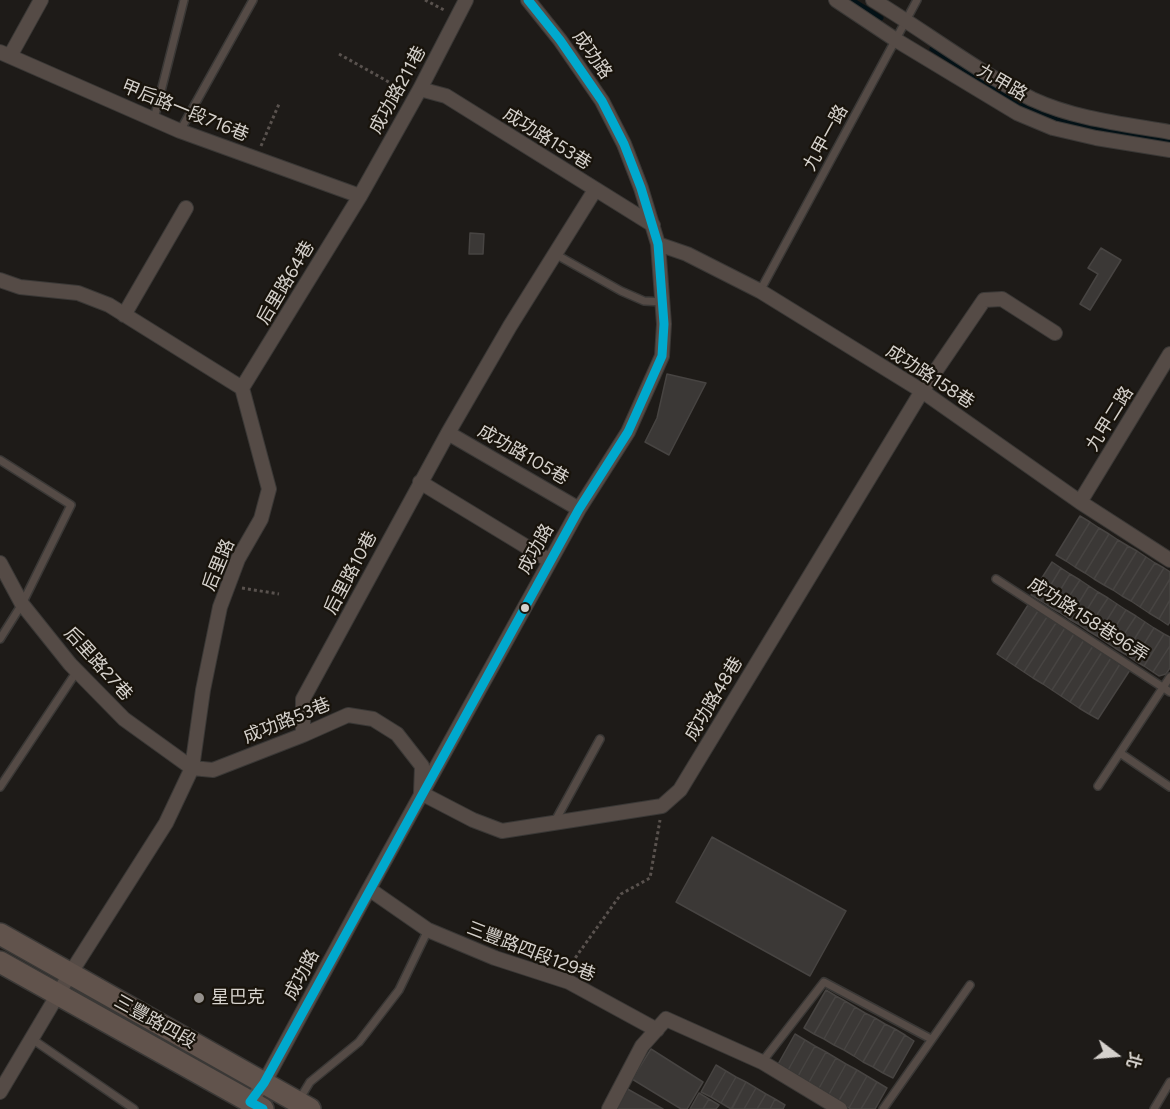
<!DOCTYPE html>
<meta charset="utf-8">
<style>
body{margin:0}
#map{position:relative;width:1170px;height:1109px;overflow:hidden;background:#1e1b18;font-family:Figtree,"Noto Sans TC",sans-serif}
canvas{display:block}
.north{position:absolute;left:1086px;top:1025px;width:60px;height:60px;-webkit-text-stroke:4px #18130b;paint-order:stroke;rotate:106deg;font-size:16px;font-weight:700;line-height:24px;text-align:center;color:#d5d1cc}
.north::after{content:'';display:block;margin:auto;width:21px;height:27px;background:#d5d1cc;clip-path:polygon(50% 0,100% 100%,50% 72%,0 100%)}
</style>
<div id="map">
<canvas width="1170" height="1109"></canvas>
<div class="north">北</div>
</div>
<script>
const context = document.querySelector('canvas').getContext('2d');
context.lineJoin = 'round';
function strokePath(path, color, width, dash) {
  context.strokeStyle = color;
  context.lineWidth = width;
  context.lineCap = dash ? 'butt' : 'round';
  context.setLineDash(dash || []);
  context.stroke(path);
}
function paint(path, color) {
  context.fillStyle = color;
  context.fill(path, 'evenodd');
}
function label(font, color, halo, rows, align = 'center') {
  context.font = font + ' Figtree,"Noto Sans TC",sans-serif';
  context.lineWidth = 4.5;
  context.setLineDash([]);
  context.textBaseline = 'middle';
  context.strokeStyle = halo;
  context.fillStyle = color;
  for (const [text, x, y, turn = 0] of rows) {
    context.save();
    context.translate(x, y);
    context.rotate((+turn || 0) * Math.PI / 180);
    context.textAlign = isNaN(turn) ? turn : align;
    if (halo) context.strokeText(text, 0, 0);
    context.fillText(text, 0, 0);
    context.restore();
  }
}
const stream = new Path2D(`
 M852,0l29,18
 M932,49l94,59 37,14 107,19`);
const building = new Path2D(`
 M470,233l14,1 -1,20h-14z
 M1101,248l20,12 -31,50 -10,-6 18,-30 -10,-6z
 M667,374l39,9 -37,72 -24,-13 12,-24z
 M1080,516l10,6 -24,39 -10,-6z
 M1090,522l9,6 -24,39 -9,-6z
 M1099,528l10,6 -24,39 -10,-6z
 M1109,534l9,6 -24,39 -9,-6z
 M1118,540l10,6 -24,39 -10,-6z
 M1128,546l9,5 -24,39 -9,-5z
 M1137,551l9,6 -24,39 -9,-6z
 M1146,557l9,6 -24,38 -9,-5z
 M1052,562l9,6 -20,33 -10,-6z
 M1155,563l9,5 -24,39 -9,-6z
 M1061,568l9,6 -20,33 -9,-6z
 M1164,568l6,4v7l-21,34 -9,-6z
 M1070,574l10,6 -21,32 -9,-5z
 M1170,579v21l-11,19 -10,-6z
 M1080,580l9,6 -20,33 -10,-7z
 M1089,586l9,6 -20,32 -9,-5z
 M1098,592l10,6 -21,32 -9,-6z
 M1108,598l9,6 -20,32 -10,-6z
 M1170,600v22l-2,3 -9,-6z
 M1117,604l9,6 -20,32 -9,-6z
 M1028,605l10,6 -32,49 -9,-6z
 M1126,610l10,6 -21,32 -9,-6z
 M1038,611l9,6 -32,49 -9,-6z
 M1136,616l9,6 -20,32 -10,-6z
 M1047,617l9,6 -32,49 -9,-6z
 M1145,622l9,6 -20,32 -9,-6z
 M1056,623l9,5 -32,50 -9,-6z
 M1065,628l9,6 -31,50 -10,-6z
 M1154,628l10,6 -20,32 -10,-6z
 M1074,634l10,6 -32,50 -9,-6z
 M1164,634l6,3v9l-17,26 -9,-6z
 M1084,640l9,6 -32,50 -9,-6z
 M1093,646l9,6 -32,50 -9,-6z
 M1170,646v22l-4,6 -7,2 -6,-4z
 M1102,652l9,6 -32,50 -9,-6z
 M1111,658l9,6 -31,50 -10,-6z
 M1120,664l10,6 -32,49 -9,-5z
 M712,837l134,74 -36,65 -134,-74z
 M826,990l10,6 -22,38 -10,-6z
 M836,996l9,5 -21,38 -10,-5z
 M845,1001l10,6 -21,38 -10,-6z
 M855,1007l10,6 -21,37 -10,-5z
 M865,1013l10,5 -21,38 -10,-6z
 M875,1018l10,6 -22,38 -9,-6z
 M885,1024l10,5 -22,38 -10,-5z
 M895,1029l10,6 -22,38 -10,-6z
 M795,1034l10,6 -18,32 -10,-6z
 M905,1035l9,6 -21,37 -10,-5z
 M805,1040l10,6 -18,32 -10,-6z
 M815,1046l11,6 -18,32 -11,-6z
 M651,1049l52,33 -16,27h-6l-49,-30z
 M826,1052l10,6 -18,32 -10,-6z
 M836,1058l10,6 -18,32 -10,-6z
 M846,1064l11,6 -19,32 -10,-6z
 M716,1065l10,6 -15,26 -10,-5z
 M857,1070l10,6 -18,32 -11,-6z
 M726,1071l10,6 -15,26 -10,-6z
 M867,1076l10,6 -16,27h-10l-2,-1z
 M736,1077l10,5 -15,27 -10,-6z
 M746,1082l10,6 -12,21h-12z
 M877,1082l10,6 -12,21h-14z
 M624,1087l39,22h-52z
 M756,1088l10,6 -9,15h-13z
 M699,1093l10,6 -6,10h-13z
 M766,1094l9,5 -5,10h-13z
 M709,1099l10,6 -3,4h-13z
 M775,1099l10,6 -2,4h-13z`);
const path = new Path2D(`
 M425,0l19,10
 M339,54l64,36
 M261,146l18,-42
 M242,588l37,6
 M572,969l1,-8 48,-67 29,-16 10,-58`);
const service = new Path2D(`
 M154,119l30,-119
 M180,131l73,-131
 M555,254l66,37 23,10 19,1
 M760,291l157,-291
 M0,460l71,45 -49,99 -22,35
 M996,579l174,113
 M1120,753l50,34
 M1098,786l72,-109
 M0,787l77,-116
 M554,823l46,-84
 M32,1039l102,70
 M762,1062l62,-80 107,57
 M299,1100l11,-18 49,-40 40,-52 29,-60
 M883,1109l87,-124
 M1154,1109l16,-27`);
const minor = new Path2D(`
 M836,0l60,40 121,73 36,15 43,10 74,12
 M873,0c53,32 103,71 159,99 43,20 92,25 138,33
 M0,52l180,79 180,65
 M10,56l31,-56
 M420,89l26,7 207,129
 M658,244l29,10 73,37 162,100 158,111 90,58
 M0,280l20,7 58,6 31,12 133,83 27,101 -8,30 -23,40 -18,48 -17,83 -11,78 -26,55 -96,151 -70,118
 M124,315l62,-107
 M242,388l118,-192 60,-107 46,-89
 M448,433l131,76
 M420,482l130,79
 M1080,502l90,-148
 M0,563l22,41 48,60 54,55 68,49 21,2 90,-35 45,-20 25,4 24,15 25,32 -1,27 52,27 29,11 160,-25 18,-16 242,-399 62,-91 18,-1 53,34
 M303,735v-36l145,-266 62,-107 85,-136
 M369,889l59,41 67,28 74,24 88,48
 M250,1102l14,-19 105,-194 210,-380 49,-77 34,-76 2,-32 -6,-80 -17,-56 -17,-44 -22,-43 -42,-61 -32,-40
 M609,1109l33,-63 24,-27 96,43 78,47`);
const primary = new Path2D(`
 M0,934l310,175
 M0,962l263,147`);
const bus1 = new Path2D(`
 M263,1109l-13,-7 14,-19 315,-574 49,-77 34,-76 2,-32 -6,-80 -17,-56 -17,-44 -22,-43 -42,-61 -32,-40`);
const markers = [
 [525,608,5,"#d5d1cc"],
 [199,998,6,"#95918d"]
];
const streetNames = [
 ["成功路",592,55,55],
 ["九甲路",1002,83,30],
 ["成功路211巷",398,90,-61],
 ["甲后路一段716巷",185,111,22],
 ["九甲一路",826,138,-61],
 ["成功路153巷",547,139,32],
 ["后里路64巷",286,283,-59],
 ["成功路158巷",930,377,33],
 ["九甲二路",1110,419,-58],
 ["成功路105巷",523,455,30],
 ["成功路",536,549,-61],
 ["后里路",219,565,-67],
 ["后里路10巷",351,573,-62],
 ["成功路158巷96弄",1088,620,33],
 ["后里路27巷",98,664,48],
 ["成功路48巷",714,699,-59],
 ["成功路53巷",287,721,-22],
 ["三豐路四段129巷",531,952,21],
 ["成功路",302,975,-62],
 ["三豐路四段",155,1022,29]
];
const poiNames = [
 ["星巴克",211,998]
];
strokePath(stream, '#031116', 5);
paint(building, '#3b3836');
strokePath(building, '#474442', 1.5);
strokePath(service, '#3a3836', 10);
strokePath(minor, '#3a3836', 16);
strokePath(primary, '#3a3836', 24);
strokePath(path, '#59524e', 3, [3, 3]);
strokePath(service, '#554b46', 7);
strokePath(minor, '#554b46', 14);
strokePath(primary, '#61534c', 21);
strokePath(bus1, '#00a9ce', 9);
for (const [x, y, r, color] of markers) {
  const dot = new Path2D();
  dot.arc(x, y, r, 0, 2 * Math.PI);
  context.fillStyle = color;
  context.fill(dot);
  strokePath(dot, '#18130b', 2);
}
label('18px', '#d5d1cc', '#18130b', streetNames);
label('18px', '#d5d1cc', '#18130b', poiNames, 'left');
</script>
